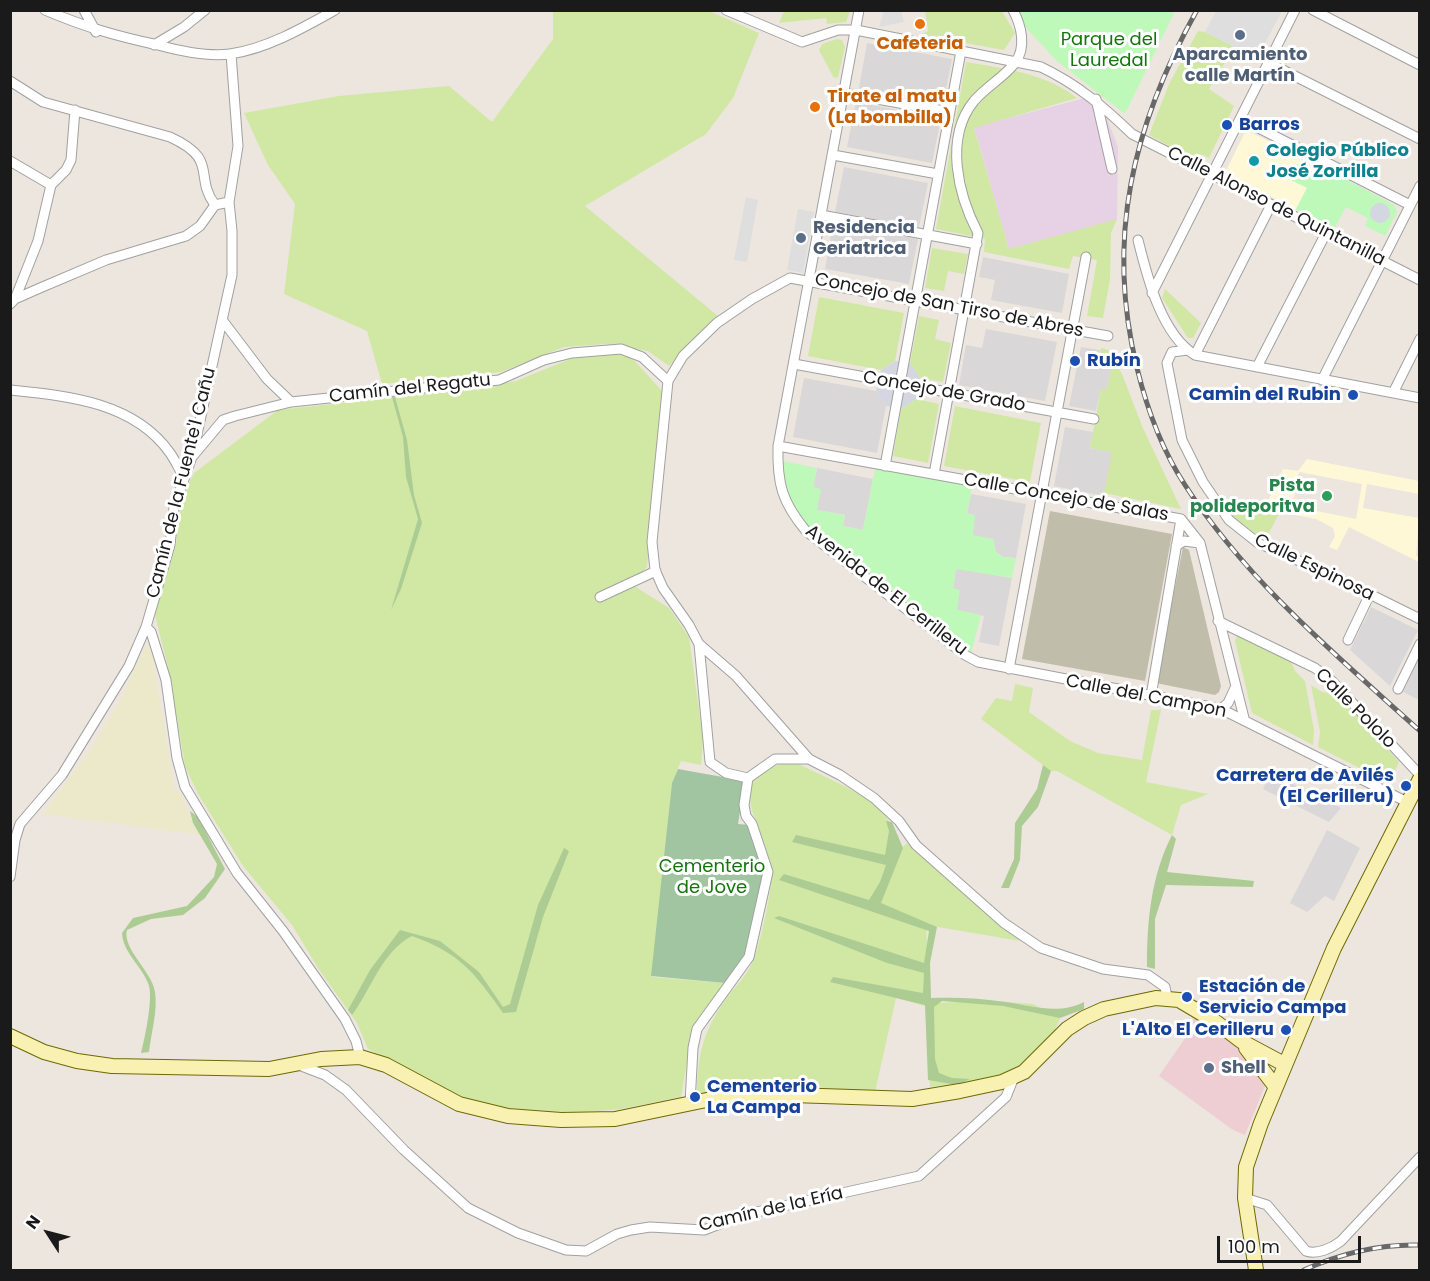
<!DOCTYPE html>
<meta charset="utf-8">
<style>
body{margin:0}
#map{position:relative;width:1430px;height:1281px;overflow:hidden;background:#ece6df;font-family:Poppins,sans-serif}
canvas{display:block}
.frame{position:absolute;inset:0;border:12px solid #1a1a1a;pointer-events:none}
.north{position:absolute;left:18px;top:1203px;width:60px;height:60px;-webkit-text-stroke:4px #fff;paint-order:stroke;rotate:306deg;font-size:16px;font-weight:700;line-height:24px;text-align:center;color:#1a1a1a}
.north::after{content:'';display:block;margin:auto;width:21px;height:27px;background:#1a1a1a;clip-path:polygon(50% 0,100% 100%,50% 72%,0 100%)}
.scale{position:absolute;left:1217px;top:1236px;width:144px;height:27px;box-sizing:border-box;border:3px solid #1a1a1a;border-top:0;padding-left:8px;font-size:18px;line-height:21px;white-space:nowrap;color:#1a1a1a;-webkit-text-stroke:4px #fff;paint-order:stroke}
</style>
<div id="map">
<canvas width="1430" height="1281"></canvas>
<div class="frame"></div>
<div class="north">N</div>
<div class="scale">100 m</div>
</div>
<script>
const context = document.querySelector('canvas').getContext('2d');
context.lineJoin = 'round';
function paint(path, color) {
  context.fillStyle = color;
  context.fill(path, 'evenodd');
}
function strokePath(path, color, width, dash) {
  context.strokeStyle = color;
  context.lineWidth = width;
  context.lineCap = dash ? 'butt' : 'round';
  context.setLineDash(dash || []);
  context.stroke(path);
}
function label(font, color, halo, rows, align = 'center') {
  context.font = font + ' Poppins,sans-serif';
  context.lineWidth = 6;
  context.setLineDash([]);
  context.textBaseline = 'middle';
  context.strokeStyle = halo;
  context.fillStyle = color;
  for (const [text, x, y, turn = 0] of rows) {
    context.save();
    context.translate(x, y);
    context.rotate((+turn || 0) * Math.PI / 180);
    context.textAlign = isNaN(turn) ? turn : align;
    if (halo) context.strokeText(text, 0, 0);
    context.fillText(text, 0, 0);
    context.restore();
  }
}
const residential = new Path2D(`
 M867,43l85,16 -9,45 -84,-16z
 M856,102l85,16 -9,45 -85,-16z
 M844,167l84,16 -9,44 -84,-15z
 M833,223l85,16 -9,45 -84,-15z
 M983,257l86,17 -7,39 -71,-13 4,-20 -16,-3z
 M986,329l71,13 -12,59 -86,-16 7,-40 16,3z
 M1081,347l19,3 -2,15 14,3 -5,21h-6l-5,22 -27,-5z
 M804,378l72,13 10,15 -9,47 -84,-16z
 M1065,427l28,5 -3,16 23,4 -9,44 -50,-10z
 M817,468l56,11 -10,51 -20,-4 2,-11 -28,-5 -4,-22z
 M971,494l55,10 -10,54 -13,-1 -7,-5 -3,-13 -20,-3 -6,-22z
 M956,568l56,10 -13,68 -20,-4 5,-26 -27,-6 -4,-22z
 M1371,607l47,23 -28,56 -40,-36z
 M1419,657v43l-16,-8z
 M1271,772l3,2 67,34 -12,14 -66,-33z
 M1327,830l33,18 -26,53 -9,-5 -18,16 -17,-9z`);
const commercial = new Path2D(`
 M1195,1015l40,30 13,15 17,26 -20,49 -12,-5 -74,-54 29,-42z`);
const industrial = new Path2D(`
 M1085,98l21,18 12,31 -1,73 -108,29 -35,-122z`);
const education = new Path2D(`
 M1250,132l31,15 3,7 7,3 7,-2 21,10 -23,44 -67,-33 -3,-5 18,-37z
 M1307,459l112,22v13l-52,-10 -4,24 56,10 -3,38 3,1v5l-70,-35 -12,23 -8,-3 6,-11 -2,-8 -17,-9 -52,-10 19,-40 15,2zM1299,472l63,12 -6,35 -64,-13z`);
const construction = new Path2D(`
 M1050,511l122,23 -27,147 -123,-22z
 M1183,547l6,3 32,136 -2,6 -4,3 -59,-12z`);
const farmland = new Path2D(`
 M151,647l23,140 7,7 12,29 9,12 -159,-21 46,-63 30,-49 26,-54z`);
const grass = new Path2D(`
 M553,11h156l50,22 -26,65 -27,36 -121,72 133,110 -49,50 -21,-15 -42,-7 -42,3 -63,25 -119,12 -15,-53 -83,-37 11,-90 -27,-39 -24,-52 95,-17 110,-10 43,36 61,-83z
 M784,11v-1l66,1 -4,11 -19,2 -1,-6 -47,5z
 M925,11h77l13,22 -11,17 -84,-15 8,-4z
 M1198,31l7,1 52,26 -2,6 -25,-10 -21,35 25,17 -25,52 -9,-4 -5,6 -46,-25 20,-51z
 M837,39l5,1 3,7 -7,30 -4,1 -15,-28 3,-6z
 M966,62c40,7 79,11 111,36l-103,30 35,121 108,-30 -6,14 -1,46 -7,39 -16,-2 10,-56 -24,-4 -4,13 -85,-17 1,-13 -49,-10z
 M932,248l36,6 -4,20 -16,-3 -4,20 -19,-3z
 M1165,289l36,34 -8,15h-5l-26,-40z
 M819,297l85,16 -9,48 -14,9 -73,-14z
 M919,316l20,4 -4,19 16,4 -8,39 -23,-4 -10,-15z
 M1101,348l7,2 14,24 20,52 39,83 -77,-16 8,-41 -22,-4 11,-59h6l4,-20 -13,-4z
 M615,353l16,4 31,34 -15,176 -16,17 38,24 20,29 14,102 -2,26 -20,-4 -9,22 -20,194 73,6 -32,43 -12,71 -60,12 -49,4 -64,-5 -43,-7 -97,-52 -11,-26 -39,-55 -26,-43 -49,-59 -45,-72 -13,-28 -17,-99 -15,-60 23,-62 4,-44 14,-28 84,-63 197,-22 41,-7 59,-24z
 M916,399l23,5 -11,59 -35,-7 8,-47z
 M955,406l86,17 -11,59 -86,-16z
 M1220,500l60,12 -15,28 -30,-21z
 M1237,636l53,23 5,12 10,10 9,49 -1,15 -61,-32 -17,-72z
 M1015,684l18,4 -4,24 41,29 28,12 44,7 9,-50h10l-15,72 62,12 -27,11 -9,30 -115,-64h-6l-70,-52 15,-21 16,3z
 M1311,685l11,7 16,2 61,68 -10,21 -71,-36 2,-15z
 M793,761c42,23 95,35 109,87l5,-5 113,98 -94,-16 4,78 65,-2 38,3 27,14 -7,17 -35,36 -20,7 -68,9 -5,-81 -29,-8 -21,94 -75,-6 -56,3 -47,6c0,-41 7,-66 31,-99 8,-10 19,-21 24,-33 8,-17 17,-61 19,-81 6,-50 -64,-103 22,-121z`);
const forest = new Path2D(`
 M392,397h3l12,43 7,55 8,28 -21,66 -10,21 27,-91 -12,-42 -3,-40z
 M1043,765l8,6 -13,36 -16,19 -2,34 -11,28h-8l13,-29 1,-36 22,-34z
 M190,811l8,6 27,52 -20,29 -22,17 -32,4 -24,11c-5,19 25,41 28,62 3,18 -4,42 -6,60l-8,1c4,-16 13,-57 7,-70 -7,-18 -25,-30 -26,-50l11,-15 54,-12 27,-29 3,-13 -24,-41z
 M886,821l6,1 11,26 -22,55 56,24 -7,36 1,35c24,-1 50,0 75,4 26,4 53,13 78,0v7l-24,9 -57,-12 -61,-5 -8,6 1,52 4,14 13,5 18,1 -13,6 -29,-5 -3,-75 -95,-23 3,-5 90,16 1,-20 -37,-10 -113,-45 5,-2 145,47 5,-32 -150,-51 5,-6 85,26 11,-18 6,-17 -94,-23 4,-7 89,20 4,-24z
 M1172,835l4,4 -9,33 87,9 -1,6 -87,-2 -11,34v50l-8,-2c0,-46 4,-91 25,-132z
 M564,848l5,3 -26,66 -27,95 -13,1c-29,-41 -43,-60 -91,-77 -30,15 -41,54 -60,79l-4,-5 22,-40 30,-40 40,11 39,31 24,35 7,-3 28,-99z`);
const cemetery = new Path2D(`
 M678,769l67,12 -7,43 12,1 14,49 -19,83 -20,26 -74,-7 21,-193z`);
const park = new Path2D(`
 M1015,11h160l-50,103 -68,-53 -40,-43z
 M1297,164l18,9 4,-8 75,40 3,7 -12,24 -20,-10 3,-8 -22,-11 -12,22 -38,-20 11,-21 -18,-9z
 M778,460l39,8 -4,19 8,2 -4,21 28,5 -2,11 20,4 13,-66 97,18 -6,31 8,2 -2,20 20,4 3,13 7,5 13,1 -4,20 -56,-9 -3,19 7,2 -3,20 24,5 -11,43 -177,-143z`);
const parking = new Path2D(`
 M884,11h17l3,11 -25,5z
 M1216,11v-1l66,1 -25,47 -52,-26z
 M746,197l12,3 -11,62 -13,-2z
 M798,209l16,3 -11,61 -16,-3z`);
const plaza = new Path2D(`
 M1370 213a10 10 0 1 1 20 0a10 10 0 1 1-20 0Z
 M895,361l15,2 10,15 -4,21 -15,10 -15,-3 -10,-15 5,-21z`);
const street = new Path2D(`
 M45,10c40,17 71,26 113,35 22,6 48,12 72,9 36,-5 73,-26 105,-44
 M84,10l12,22
 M726,10l76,32 36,-12h18l185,37c36,17 63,40 91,67l288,146
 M859,10l-81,436c-1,38 4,56 28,85l159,124 13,7 243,47 186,93
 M1313,10l107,55
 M154,45l30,-18 21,-17
 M1269,63l151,76
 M10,81l33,21 127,35c50,23 23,38 45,68l14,-3
 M843,93l107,19
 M1096,99l16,70
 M1241,119l169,86
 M833,155l105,19
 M10,161l41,24
 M821,215l156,29
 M1138,240c9,36 23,94 57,115l225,43
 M1152,293l143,-283
 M15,299l23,-58 13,-56 15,-15 5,-10 4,-50
 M10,304l5,-5 25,-11 66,-28 80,-24 14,-10 15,-21
 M223,321l44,58 24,23
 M1108,336l-318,-58 -38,21 -35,24 -34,33 -15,25 -16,161 3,28 8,18 26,37 10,19 11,118 16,11 22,5 27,-19h34l31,16 34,23 25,23 17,24 88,78 37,25 62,21 45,6 17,12 2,10
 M1188,350l-16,2 -5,11 15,77 21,42 26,38 29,23 71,31 91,45
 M1195,355l76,-150
 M794,364l300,55
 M1257,367l69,-134
 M1322,380l98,-194
 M10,390c58,6 124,12 160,63 5,7 9,16 14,24
 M1393,393l27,-54
 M778,446l403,73 19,24 44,175
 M192,457l31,-37 12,-4 56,-14 208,-22 45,-20 28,-7 49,-4 21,8 26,24
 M885,466l76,-415
 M934,474l44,-241c-20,-38 -34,-95 -4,-132 12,-14 30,-24 41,-38 12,-16 6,-38 -2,-53
 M1176,546l8,-5 16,2
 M600,597l56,-26
 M1218,621l97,47 17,13 88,94
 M146,627l5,5 15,48 11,78 8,29 52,86 46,58 62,88 11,22 4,16
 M1348,640l22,-46
 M699,644l37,32 73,83
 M1009,669l77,-412
 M1398,689l22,-45
 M1151,696l30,-177
 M1221,709l7,-6 8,-17
 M10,877l5,-37 5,-16 42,-49 67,-109 17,-39 24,-82 4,-38 18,-50 40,-182v-44l-3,-29 9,-56 -7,-92
 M299,1065l26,10 21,15 58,60 64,58 50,25 48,17 20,1 31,-17 14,-4 19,-3 54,3 39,-15 176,-39 87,-79 8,-20
 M690,1103l3,-55 4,-19 52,-72 19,-85 -16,-48 -6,-8 -2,-11 4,-27
 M1245,1198l22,7 39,46c11,4 26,-3 35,-10l79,-84`);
const secondary = new Path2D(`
 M10,1036l34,16 33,9 35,5 157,3 52,-10 39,-2 26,8 73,39 49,12 53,4 54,-1 106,-22 41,-3 150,5 48,-8 42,-9 22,-10 43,-43 17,-11 20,-9 52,-11 23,2 37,22 25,19 43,23
 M1246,1048l29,38
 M1256,1270l-11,-72 1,-31 15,-44 73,-175 86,-169`);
const rail = new Path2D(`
 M1197,10c-64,115 -92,228 -60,358 10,41 25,82 48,117 61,95 152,171 235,246
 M1304,1270c35,-16 76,-26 116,-25`);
const markers = [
 [920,24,6,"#e8710a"],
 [1240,35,6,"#5c6f8a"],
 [815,107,6,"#e8710a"],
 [1227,125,6,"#1a4fb4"],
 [1254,161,6,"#0f9aa8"],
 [801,238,6,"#5c6f8a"],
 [1075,361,6,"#1a4fb4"],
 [1353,395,6,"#1a4fb4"],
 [1327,496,6,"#2e9e5b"],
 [1406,786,6,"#1a4fb4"],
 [1187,997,6,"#1a4fb4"],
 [1286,1030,6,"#1a4fb4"],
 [1209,1068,6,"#5c6f8a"],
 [695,1097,6,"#1a4fb4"]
];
const parkNames = [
 ["Parque del",1109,40],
 ["Lauredal",1109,61],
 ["Cementerio",712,867],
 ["de Jove",712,888]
];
const foodNames = [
 ["Cafeteria",920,44],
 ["Tirate al matu",827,97,"left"],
 ["(La bombilla)",827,118,"left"]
];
const serviceNames = [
 ["Aparcamiento",1240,55,"center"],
 ["calle Martín",1240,76,"center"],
 ["Residencia",813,228],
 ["Geriatrica",813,249],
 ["Shell",1221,1068]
];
const transitNames = [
 ["Barros",1239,125],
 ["Rubín",1087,361],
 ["Camin del Rubin",1341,395,"right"],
 ["Carretera de Avilés",1394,776,"right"],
 ["(El Cerilleru)",1394,797,"right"],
 ["Estación de",1199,987],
 ["Servicio Campa",1199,1008],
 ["L'Alto El Cerilleru",1274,1030,"right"],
 ["Cementerio",707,1087],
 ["La Campa",707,1108]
];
const cultureNames = [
 ["Colegio Público",1266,151],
 ["José Zorrilla",1266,172]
];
const streetNames = [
 ["Calle Alonso de Quintanilla",1276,207,27],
 ["Concejo de San Tirso de Abres",949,306,11],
 ["Camín del Regatu",410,389,-6],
 ["Concejo de Grado",944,392,10],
 ["Camín de la Fuente'l Cañu",182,483,-76],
 ["Calle Concejo de Salas",1066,498,10],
 ["Calle Espinosa",1314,568,26],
 ["Avenida de El Cerilleru",886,591,38],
 ["Calle del Campon",1146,697,11],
 ["Calle Pololo",1355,709,45],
 ["Camín de la Ería",771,1210,-13]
];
const leisureNames = [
 ["Pista",1315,486],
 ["polideporitva",1315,507]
];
paint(residential, '#d9d7d7');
paint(commercial, '#eeced2');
paint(industrial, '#e6d1e5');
paint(education, '#fff8d6');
paint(construction, '#c1bdab');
paint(farmland, '#ece9ca');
paint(grass, '#d0e8a4');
paint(forest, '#adcc94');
paint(cemetery, '#a1c5a1');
paint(park, '#bff9ba');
paint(parking, '#dedede');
paint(plaza, '#d4d6e2');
strokePath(street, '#a1a1a1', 11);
strokePath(secondary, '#6e6904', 16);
strokePath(street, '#fff', 9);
strokePath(secondary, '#f9f1b1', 14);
strokePath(rail, '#686868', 5);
strokePath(rail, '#fff', 3, [9]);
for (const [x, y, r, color] of markers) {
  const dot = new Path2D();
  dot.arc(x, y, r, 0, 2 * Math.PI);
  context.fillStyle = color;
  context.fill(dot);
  strokePath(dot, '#fff', 2);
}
label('18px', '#13760b', '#fff', parkNames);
label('bold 18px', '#c56008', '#fff', foodNames);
label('bold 18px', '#4e5e75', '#fff', serviceNames, 'left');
label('bold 18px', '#164399', '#fff', transitNames, 'left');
label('bold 18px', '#0d838f', '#fff', cultureNames, 'left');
label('18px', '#1a1a1a', '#fff', streetNames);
label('bold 18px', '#27864d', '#fff', leisureNames, 'right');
</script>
